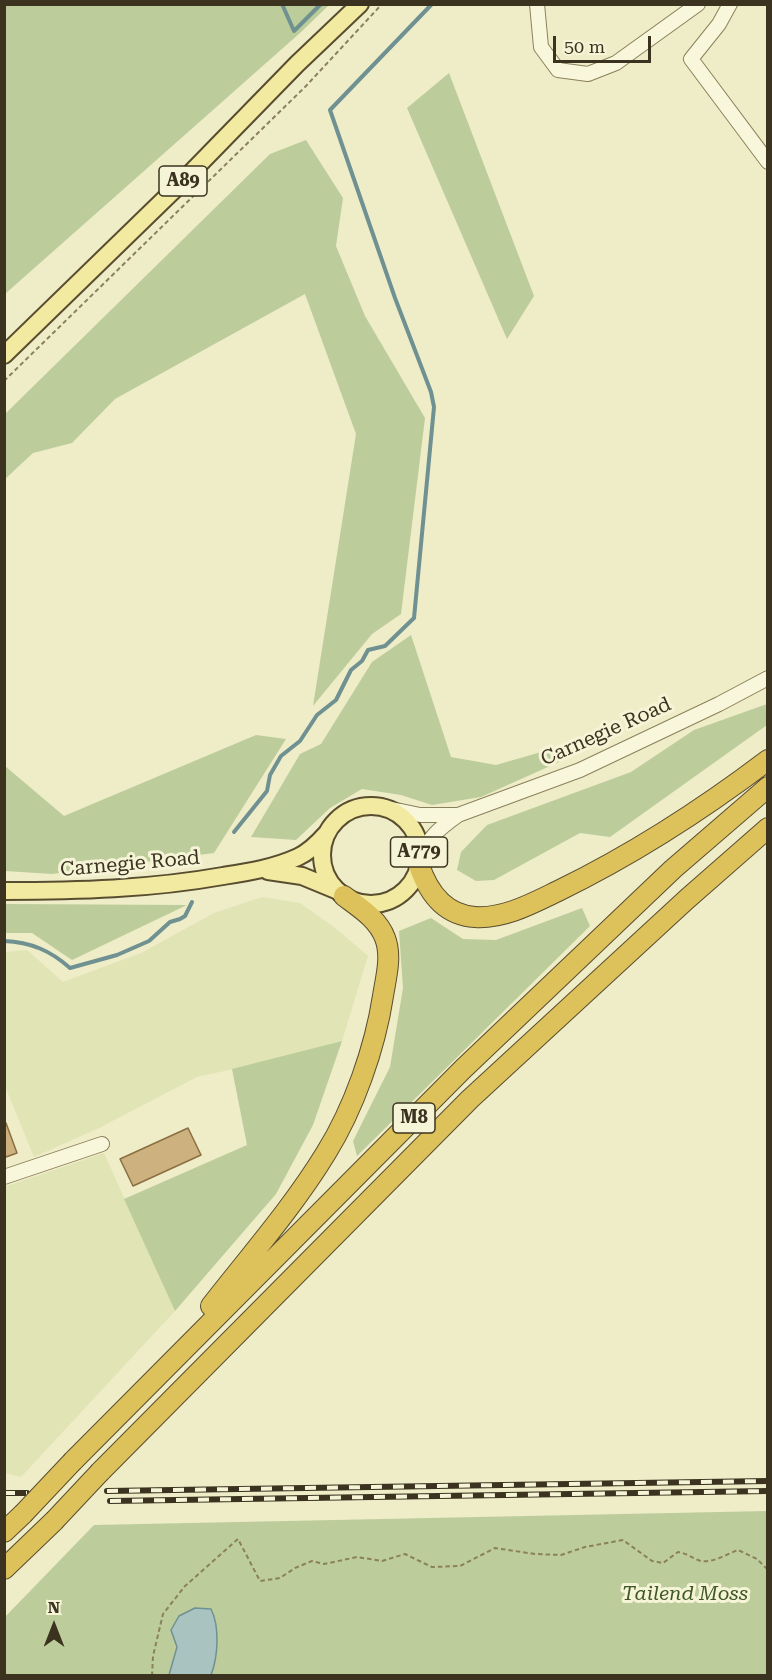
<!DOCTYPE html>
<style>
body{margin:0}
#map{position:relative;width:772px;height:1680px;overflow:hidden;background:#efecc8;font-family:"Roboto Serif",serif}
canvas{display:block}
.frame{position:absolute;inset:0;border:6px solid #3b3320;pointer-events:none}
.north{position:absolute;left:24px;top:1596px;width:60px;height:60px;-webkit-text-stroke:4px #f6f4d7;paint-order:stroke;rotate:0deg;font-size:16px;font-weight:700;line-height:24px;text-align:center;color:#3b3320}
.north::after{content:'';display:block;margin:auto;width:21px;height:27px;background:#3b3320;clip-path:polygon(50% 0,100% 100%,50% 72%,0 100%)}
.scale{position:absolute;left:553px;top:36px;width:98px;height:27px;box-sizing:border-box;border:3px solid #3b3320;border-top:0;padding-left:8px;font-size:18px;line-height:21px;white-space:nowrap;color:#3b3320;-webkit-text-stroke:4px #f6f4d7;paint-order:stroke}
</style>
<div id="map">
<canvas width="772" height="1680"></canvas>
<div class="frame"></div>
<div class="north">N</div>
<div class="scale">50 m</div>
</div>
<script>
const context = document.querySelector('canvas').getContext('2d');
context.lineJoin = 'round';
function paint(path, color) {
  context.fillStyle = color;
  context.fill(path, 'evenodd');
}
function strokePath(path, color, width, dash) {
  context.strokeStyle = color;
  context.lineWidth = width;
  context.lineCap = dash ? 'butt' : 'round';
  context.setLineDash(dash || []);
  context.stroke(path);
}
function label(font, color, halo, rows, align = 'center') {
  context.font = font + ' "Roboto Serif",serif';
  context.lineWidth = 6;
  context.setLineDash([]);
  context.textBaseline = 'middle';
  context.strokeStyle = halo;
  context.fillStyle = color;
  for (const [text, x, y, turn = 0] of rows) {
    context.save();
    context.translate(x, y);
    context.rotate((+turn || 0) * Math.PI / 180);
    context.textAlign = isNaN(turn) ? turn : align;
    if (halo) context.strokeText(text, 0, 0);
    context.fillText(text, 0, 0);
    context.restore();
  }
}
const farmland = new Path2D(`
 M262,897l38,6 34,24 34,29 -26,85 -90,24 -55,12 -98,51 -65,29 -29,-71v-134l22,-2 36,32 78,-29 73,-40z
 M104,1153l71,158 -154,166 -16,-4 -1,-286z`);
const green = new Path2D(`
 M5,4h324v1l-29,28 -295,261z
 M449,73l85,223 -27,43 -100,-231z
 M306,140l37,58 -7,48 29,70 60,102 -24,196 -29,20 -59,72 43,-272 -51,-140 -190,105 -43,44 -39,10 -29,27 1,-66 265,-260z
 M411,635l40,122 45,8 66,-19 6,12 -87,39 -49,8 -31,-10 -39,-6 -32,19 -34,32 -45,-3 49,-83 21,-10 51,-82z
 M767,704v21l-157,112 -30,-4 -86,47 -18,1 -19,-11 4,-18 26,-27 144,-53 63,-42z
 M256,735l30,4 -72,114 -162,21 -47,-3v-105l59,50z
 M5,904l182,1 -115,55 -40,-27h-27z
 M582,908l8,18 -233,230 -4,-15 37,-74 13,-79 -4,-57 32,-13 32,21 33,1z
 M342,1041l-29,84 -37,69 -101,117 -51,-112 123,-54 -15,-76z
 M767,1511v164h-762l-1,-57 90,-93z`);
const water = new Path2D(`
 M195,1608l16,1c9,18 7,48 0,66h-42l8,-28 -6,-17 8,-14z`);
const stream = new Path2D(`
 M282,4l12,27 27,-27
 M234,832l33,-41 3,-16 11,-19 19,-15 17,-26 19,-15 15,-30 11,-9 6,-11 17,-4 29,-28 20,-211 -3,-15 -36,-94 -65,-188 102,-106
 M4,941c27,1 47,10 66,27l47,-13 32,-14 21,-19 10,-3 5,-3 7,-14`);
const building = new Path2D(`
 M6,1123l11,30 -11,4 -2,-6v-27z
 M188,1128l13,27 -68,31 -13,-27z`);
const path = new Path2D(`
 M4,381l302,-295 76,-82
 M152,1676l1,-20 10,-42 22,-28 53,-47 22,42 20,-3 15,-10 17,-7 12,3 33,-7 25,4 23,-7 27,13 28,-1 35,-18 40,6 26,1 24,-8 38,-7 29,21 11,2 15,-11c9,1 15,7 23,9 12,2 26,-7 37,-11l19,9 11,11`);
const minor = new Path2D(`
 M537,4l4,43 17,23 30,4 28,-11 82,-59
 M730,4l-11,20 -28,35 77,103
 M382,807l38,8h38l122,-45 139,-66 49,-26
 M420,859c7,-21 20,-31 38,-44
 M4,1177l98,-33`);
const major = new Path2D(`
 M4,355l174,-169 119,-122 63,-60
 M322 855a49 49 0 1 1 98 0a49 49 0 1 1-98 0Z
 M268,871l34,5 34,14
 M4,891c74,0 146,-2 219,-15 25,-4 51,-8 75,-19 11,-5 20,-14 28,-23`);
const highway = new Path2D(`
 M419,865c9,27 25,50 56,52 29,2 58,-14 83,-26 74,-36 144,-81 210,-131
 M211,1306c39,-50 82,-99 115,-153 28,-45 49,-105 57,-157 3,-19 9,-40 2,-58 -7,-19 -25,-30 -41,-42
 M73,1461l390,-392 210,-200 95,-82
 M100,1472l370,-373 217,-200 81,-71
 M4,1532l19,-18
 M4,1569l50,-48`);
const rail = new Path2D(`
 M107,1491l661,-10
 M4,1493h23
 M110,1501l658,-10`);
const highwayBridge = new Path2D(`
 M23,1514l50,-53
 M54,1521l46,-49`);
const shields = [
 [183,181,48],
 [419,852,57],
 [414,1118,42]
];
const shieldNames = [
 ["A89",183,181],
 ["A779",419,852],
 ["M8",414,1118]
];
const streetNames = [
 ["Carnegie Road",606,732,-24],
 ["Carnegie Road",130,864,-5]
];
const parkNames = [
 ["Tailend Moss",685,1594]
];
paint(farmland, '#e1e4b5');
paint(green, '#bccd9b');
paint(water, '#a9c3c1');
strokePath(water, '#6f9191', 1.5);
strokePath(stream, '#6f9191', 4);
paint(building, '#cdb17e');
strokePath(building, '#8a6f42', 1.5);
strokePath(minor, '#8b805c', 16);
strokePath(major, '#594d30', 20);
strokePath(highway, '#594d30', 22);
strokePath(path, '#8b805c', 2, [4.5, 3]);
strokePath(minor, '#f9f7db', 14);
strokePath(major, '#f1eaa0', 16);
strokePath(highway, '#ddc15a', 20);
strokePath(rail, '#3b3320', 6);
strokePath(rail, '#f6f4d7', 4, [11]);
strokePath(highwayBridge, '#594d30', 22, []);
strokePath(highwayBridge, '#ddc15a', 20);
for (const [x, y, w] of shields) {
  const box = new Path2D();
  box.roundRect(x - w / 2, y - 15, w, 30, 4.5);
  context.fillStyle = '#f6f4d7';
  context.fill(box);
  strokePath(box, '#3b3320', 1.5);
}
label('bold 18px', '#3b3320', null, shieldNames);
label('20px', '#3b3320', '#f6f4d7', streetNames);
label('italic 20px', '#405827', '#f6f4d7', parkNames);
</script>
